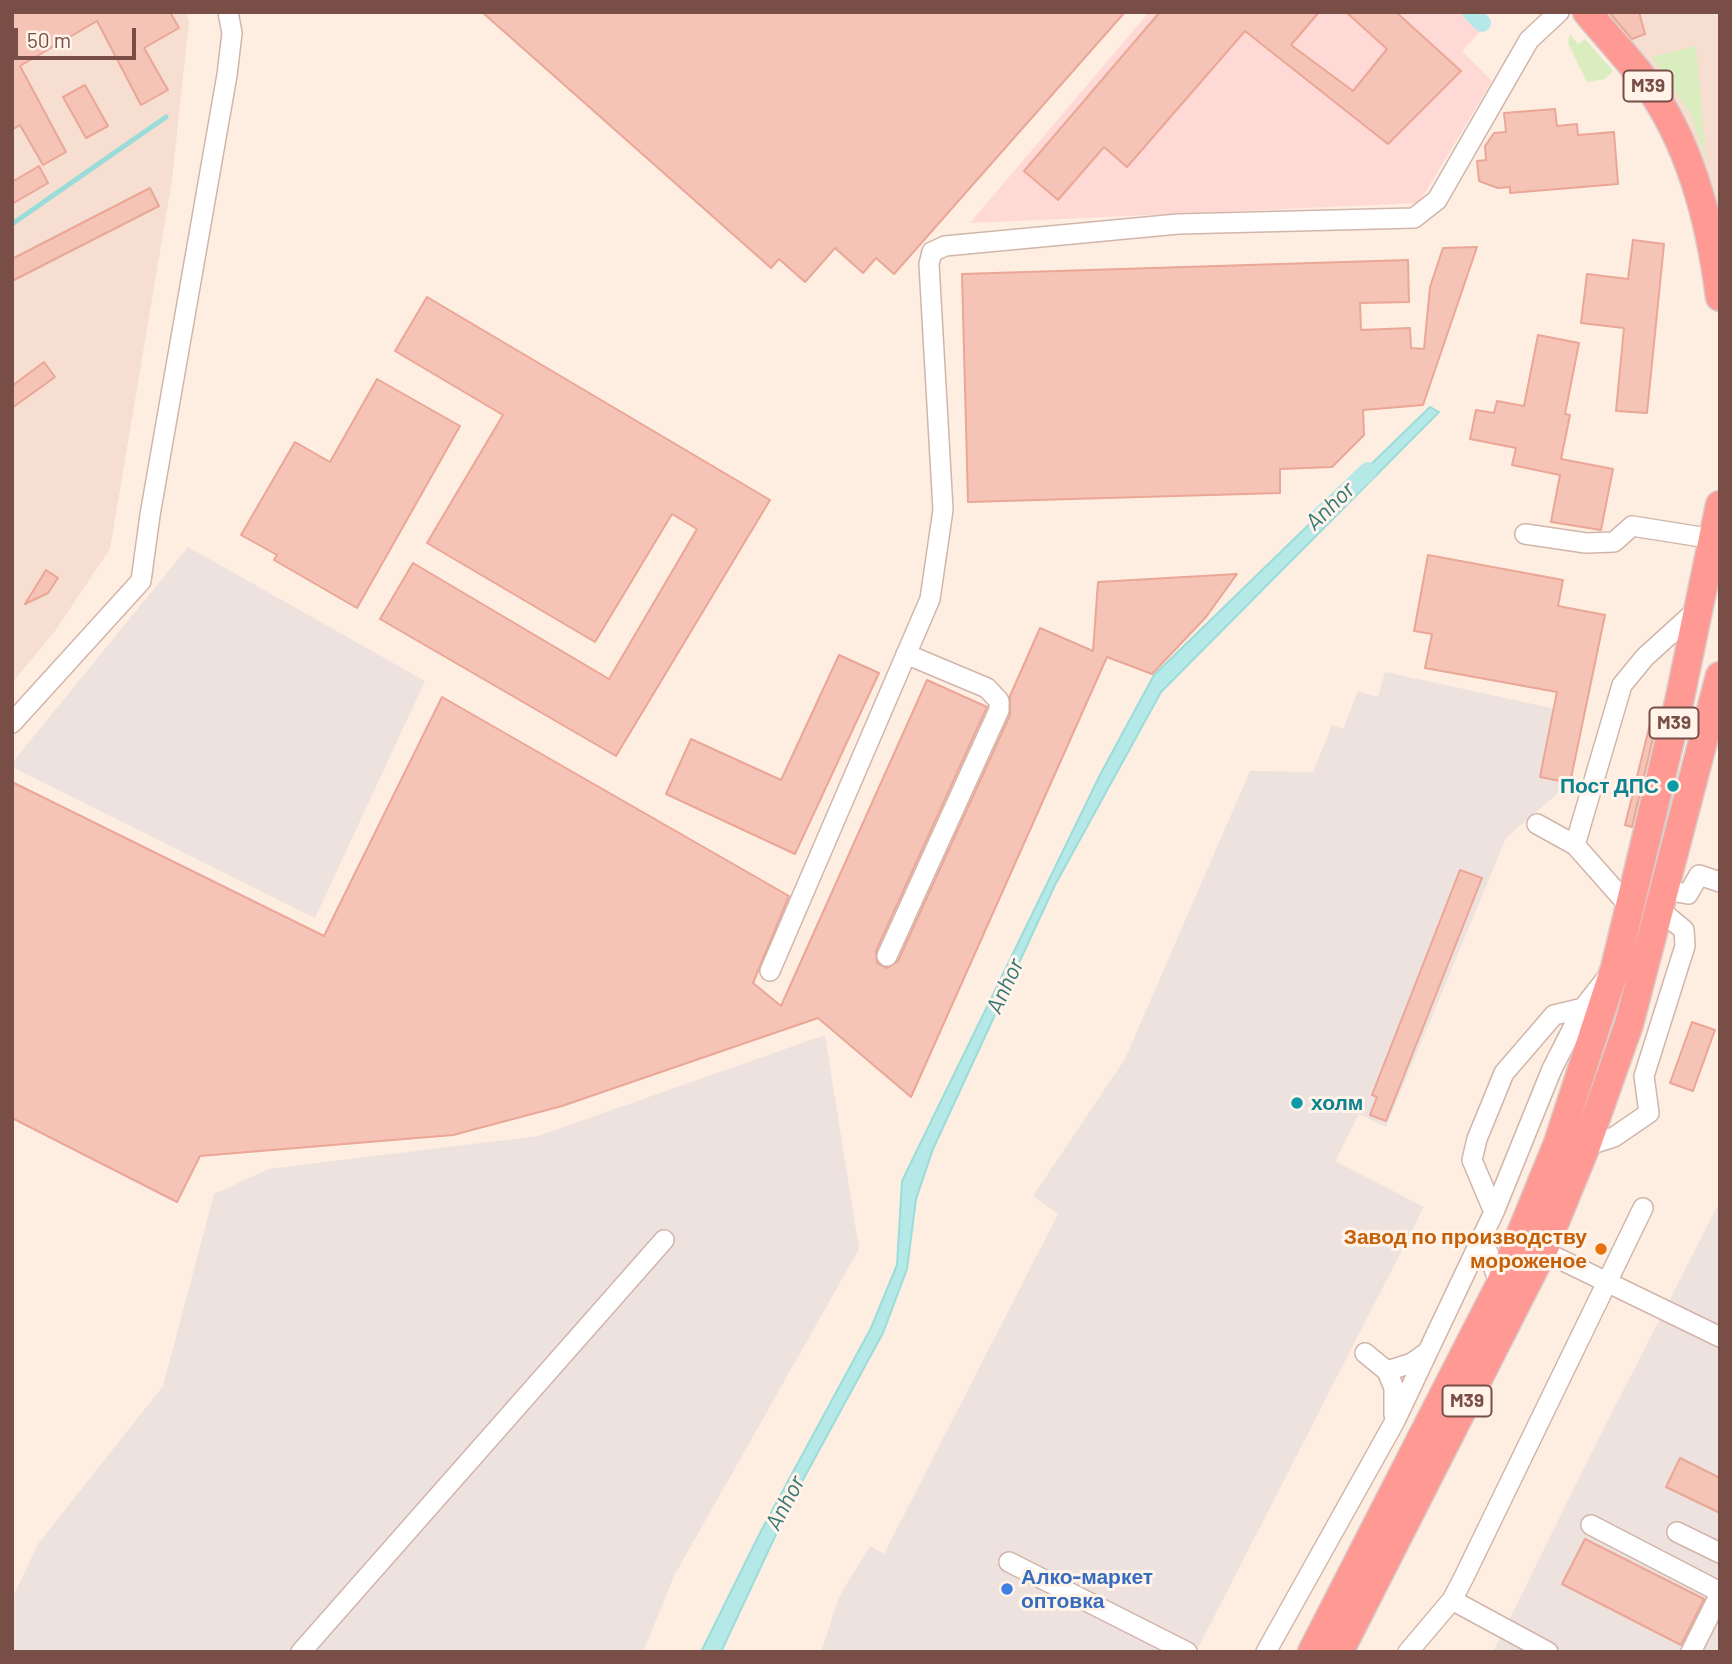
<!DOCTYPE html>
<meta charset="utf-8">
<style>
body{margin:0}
#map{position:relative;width:1732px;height:1664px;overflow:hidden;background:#feeee2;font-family:Barlow,sans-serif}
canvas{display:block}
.frame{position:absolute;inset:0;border:14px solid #784e46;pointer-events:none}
.scale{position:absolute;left:14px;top:28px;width:122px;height:32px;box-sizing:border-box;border:4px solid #784e46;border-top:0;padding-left:9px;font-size:21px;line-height:24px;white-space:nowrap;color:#784e46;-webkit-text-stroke:5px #fff3ea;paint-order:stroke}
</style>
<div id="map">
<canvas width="1732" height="1664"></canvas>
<div class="frame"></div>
<div class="scale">50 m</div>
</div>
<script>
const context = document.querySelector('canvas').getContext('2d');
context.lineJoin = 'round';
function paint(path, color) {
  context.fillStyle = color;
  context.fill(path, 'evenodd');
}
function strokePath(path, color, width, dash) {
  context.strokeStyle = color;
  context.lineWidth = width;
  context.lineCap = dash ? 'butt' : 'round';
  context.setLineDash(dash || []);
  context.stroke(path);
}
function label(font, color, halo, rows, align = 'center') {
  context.font = font + ' Barlow,sans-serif';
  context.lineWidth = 6;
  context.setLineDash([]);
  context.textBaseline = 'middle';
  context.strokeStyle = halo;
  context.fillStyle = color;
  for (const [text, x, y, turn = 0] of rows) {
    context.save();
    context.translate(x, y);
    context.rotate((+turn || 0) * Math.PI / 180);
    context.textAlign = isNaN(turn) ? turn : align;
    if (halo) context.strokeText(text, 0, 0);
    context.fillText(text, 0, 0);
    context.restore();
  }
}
const residential = new Path2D(`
 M12,12h174l3,9 -17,159 -62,369 -55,82 -43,52z
 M1587,12h133v285l-29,-125z`);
const commercial = new Path2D(`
 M1149,12h330l10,10 -27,29 30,30 -73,122 -449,20z`);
const industrial = new Path2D(`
 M188,547l237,134 -110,237 -303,-151v-4z
 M1385,672l199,43 -14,68 -64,55 -120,289 -27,-13 -24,47 89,46 -228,445h-375l18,-55 31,-51 14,8 174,-340 -25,-18 92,-137 125,-288 63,1 19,-47 11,4 15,-38 20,6z
 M825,1035l34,214 -185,327 -31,76h-631v-53l26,-55 125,-158 51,-192 55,-25 269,-33z
 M1720,1201v451h-227l108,-218z`);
const green = new Path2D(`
 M1570,34l8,10 7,-5 28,32 -8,8 -18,3 -19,-39z
 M1696,46l10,112 -15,-44 -39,-57z`);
const water = new Path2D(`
 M1430,407l9,5 -278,280 -106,193 -122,264 -17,50 -9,70 -24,64 -90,165 -72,154h-20l60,-121 110,-203 26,-63 5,-84 199,-408 53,-98z`);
const stream = new Path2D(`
 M12,224l154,-107`);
const canal = new Path2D(`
 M1471,12l11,11
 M1319,517l49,-46`);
const building = new Path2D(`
 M12,12h158l9,16 -35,20 24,42 -27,15 -44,-84 -77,45 46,86 -23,13 -23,-40 -8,5z
 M482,12h643l-231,262 -18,-16 -13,15 -28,-25 -30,34 -26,-23 -8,9z
 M1160,12h159l-28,33 62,46 34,-42 -41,-37h50l65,59 -73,73 -143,-113 -118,136 -23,-20 -46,53 -34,-29z
 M1609,12h30l6,22 -13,5z
 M85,85l23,41 -22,12 -23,-41z
 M1555,109l2,17 20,-2 1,11 36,-3 4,52 -108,9v-6l-12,1 -19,-7 -2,-20 9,-1 -1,-14 9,-13 12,-1 -2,-19z
 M39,166l9,17 -36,21v-22z
 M150,188l9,18 -147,75v-22z
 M1633,240l31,4 -17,169 -31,-2 8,-83 -43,-5 6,-49 41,5z
 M1477,247l-54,158 -60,5 1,25 -32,32 -52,2v24l-312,9 -6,-228 446,-14 1,42 -49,1 1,27 49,-2 1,20 13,1 6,-62 13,-39z
 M427,297l343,203 -154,256 -236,-137 33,-56 196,116 88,-150 -25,-15 -77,128 -168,-99 76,-128 -108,-64z
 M1538,335l41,8 -14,71 5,1 -9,44 52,10 -12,61 -50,-8 9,-47 -48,-10 4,-17 -46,-9 6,-29 18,3 3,-12 27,5z
 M44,362l11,15 -43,31v-22z
 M377,379l83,47 -103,182 -83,-48 3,-5 -36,-20 54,-93 35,20z
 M1428,555l135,25 -5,26 47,9 -35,168 -30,-6 17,-85 -132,-24 7,-34 -18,-3z
 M46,570l12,8 -10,15 -23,11z
 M1237,574l-31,43 -54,57 -45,-17 -196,440 -93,-79 -256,88 -109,29 -253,21 -23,46 -165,-84v-336l312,154 118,-239 347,199 -36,87 28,23 146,-326 60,27 -111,244 1,12 10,5 11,-7 112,-246v-19l30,-68 53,23 5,-69z
 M839,655l40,18 -84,181 -129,-60 25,-55 90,41z
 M1652,716l6,1 -26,110 -7,-2z
 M1460,870l22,8 -96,243 -16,-6 7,-18 -5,-2z
 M1692,1022l23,8 -22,61 -23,-8z
 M1680,1458l40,20v35l-54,-26z
 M1585,1539l119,60 -23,46 -119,-61z`);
const minor = new Path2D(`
 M1525,534l61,9 28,-1 18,-16 82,13
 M12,723l129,-142 9,-66 77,-440 5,-42 -4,-21
 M1537,824l38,21
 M1665,890l23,4 11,-19 21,7
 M1629,906l-54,-61 47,-160 23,-28 54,-49
 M887,956l112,-246v-9l-12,-13 -81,-34
 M770,971l160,-372 13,-89 -14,-246 3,-12 13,-6 233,-22 236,-6 23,-18 92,-160 30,-28
 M1586,1146l28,-9 35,-24 -5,-37 41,-130 -1,-16 -24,-20
 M1494,1212l-22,-52 5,-21 27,-66 50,-58 29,-7
 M1482,1236l18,49
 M1543,1251l177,86
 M1365,1353l22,18
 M1394,1415v-27l-7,-17 25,-8 14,-10
 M1591,1525l129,67
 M1677,1532l43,21
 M1009,1562l178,90
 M1452,1600l96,52
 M301,1652l363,-412
 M1266,1652l129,-231 99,-209 58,-143 31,-61 22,-28
 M1408,1652l44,-52 12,-23 179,-369
 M1691,1652l29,-58`);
const highway = new Path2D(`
 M1587,12c18,22 38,43 55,65 48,63 68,143 78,220
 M1312,1652l188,-367 58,-142 57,-175 64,-266 41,-197
 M1339,1652l204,-401 43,-105 43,-122 91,-348`);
const markers = [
 [1673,786,7,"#0f9aa8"],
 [1297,1103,7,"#0f9aa8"],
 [1601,1249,7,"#e8710a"],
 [1007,1589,7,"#3f7fe0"]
];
const shields = [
 [1648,86,49],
 [1674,723,49],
 [1467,1401,49]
];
const shieldNames = [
 ["M39",1648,86],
 ["M39",1674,723],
 ["M39",1467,1401]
];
const cultureNames = [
 ["Пост ДПС",1659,786],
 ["холм",1311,1103,"left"]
];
const foodNames = [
 ["Завод по производству",1587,1237],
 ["мороженое",1587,1261]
];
const shopNames = [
 ["Алко-маркет",1021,1577],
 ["оптовка",1021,1601]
];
const waterNames = [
 ["Anhor",1330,506,-44],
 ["Anhor",1005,986,-65],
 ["Anhor",785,1503,-62]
];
paint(residential, '#f6ded0');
paint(commercial, '#ffd9d5');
paint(industrial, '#ede2dd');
paint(green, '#daedbf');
paint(water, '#b5e9e7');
strokePath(water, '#9adcda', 2);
strokePath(stream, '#9adcda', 5);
strokePath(canal, '#b5e9e7', 18);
paint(building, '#f6c4b7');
strokePath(building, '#eaa696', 2);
strokePath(minor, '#d2b5aa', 22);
strokePath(highway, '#d9cdcb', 31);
strokePath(minor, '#fff', 19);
strokePath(highway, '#fe9a93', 28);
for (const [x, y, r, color] of markers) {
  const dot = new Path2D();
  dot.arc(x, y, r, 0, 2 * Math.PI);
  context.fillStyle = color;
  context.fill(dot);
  strokePath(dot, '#fff3ea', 2.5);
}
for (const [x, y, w] of shields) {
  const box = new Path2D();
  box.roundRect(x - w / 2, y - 15.5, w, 31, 5);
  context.fillStyle = '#fff3ea';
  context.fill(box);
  strokePath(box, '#784e46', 2);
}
label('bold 19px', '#784e46', null, shieldNames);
label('bold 21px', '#0d838f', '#fff3ea', cultureNames, 'right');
label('bold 21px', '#c56008', '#fff3ea', foodNames, 'right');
label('bold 21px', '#366cbe', '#fff3ea', shopNames, 'left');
label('italic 23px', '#357876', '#fff3ea', waterNames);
</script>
